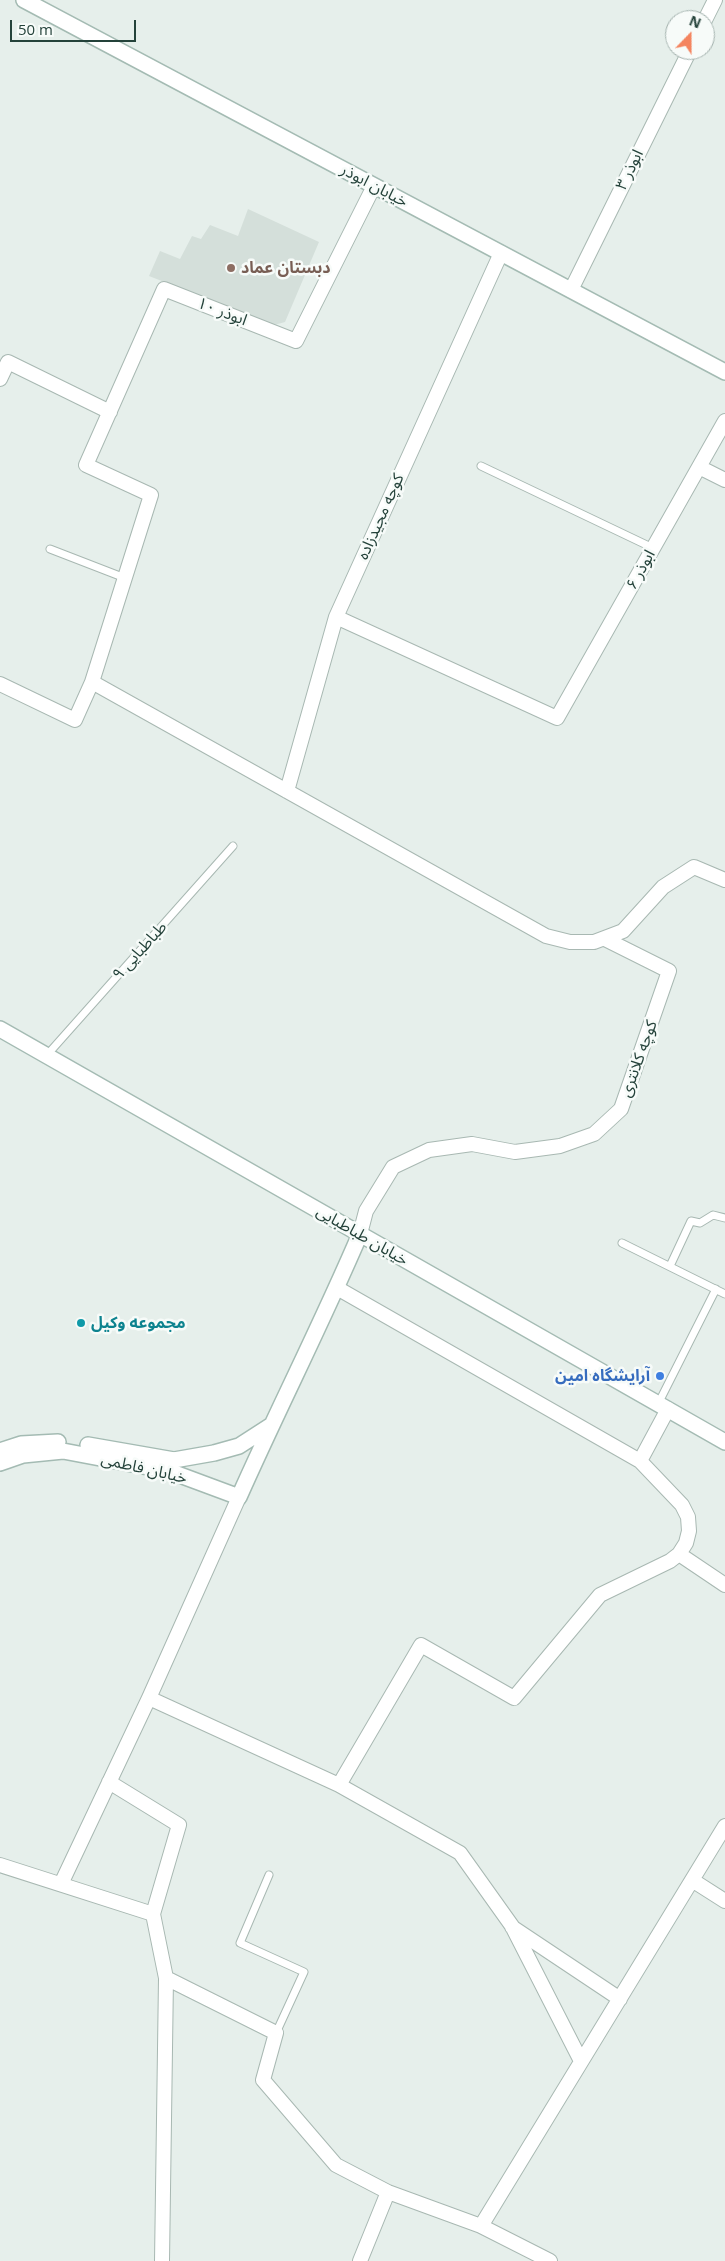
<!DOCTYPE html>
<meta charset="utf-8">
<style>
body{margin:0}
#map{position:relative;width:725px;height:2261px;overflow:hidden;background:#e6efeb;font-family:"Open Sans",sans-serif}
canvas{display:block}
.north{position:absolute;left:665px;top:10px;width:50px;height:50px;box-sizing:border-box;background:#f7fbf9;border:1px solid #a3b1ad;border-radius:50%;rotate:22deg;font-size:14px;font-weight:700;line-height:20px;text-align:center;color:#24423a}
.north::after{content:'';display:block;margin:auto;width:18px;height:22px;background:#f4845f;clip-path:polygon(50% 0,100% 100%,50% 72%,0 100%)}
.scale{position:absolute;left:10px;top:20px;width:126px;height:22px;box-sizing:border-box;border:2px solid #24423a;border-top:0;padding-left:6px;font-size:15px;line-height:18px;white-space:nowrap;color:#24423a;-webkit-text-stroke:4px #f7fbf9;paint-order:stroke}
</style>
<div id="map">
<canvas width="725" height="2261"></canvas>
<div class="north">N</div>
<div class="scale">50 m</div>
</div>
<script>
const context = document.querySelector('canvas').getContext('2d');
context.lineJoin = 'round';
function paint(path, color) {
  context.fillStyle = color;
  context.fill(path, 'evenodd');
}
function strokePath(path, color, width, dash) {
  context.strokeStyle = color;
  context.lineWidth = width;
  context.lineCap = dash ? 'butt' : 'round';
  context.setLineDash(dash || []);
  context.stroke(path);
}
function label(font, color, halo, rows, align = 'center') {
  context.font = font + ' "Open Sans","Noto Sans Arabic",sans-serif';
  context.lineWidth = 5;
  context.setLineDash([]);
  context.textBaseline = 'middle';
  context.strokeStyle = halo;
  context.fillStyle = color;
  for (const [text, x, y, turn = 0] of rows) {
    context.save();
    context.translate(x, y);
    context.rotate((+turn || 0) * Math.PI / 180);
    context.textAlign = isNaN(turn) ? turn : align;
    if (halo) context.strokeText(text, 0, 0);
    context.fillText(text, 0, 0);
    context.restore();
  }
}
const built = new Path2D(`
 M248,209l71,33 -34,80 -11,3 -125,-49 11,-25 20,8 12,-23 9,3 9,-14 28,11z`);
const lane = new Path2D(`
 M481,466l172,82
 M50,549l75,29
 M47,1055l186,-209
 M622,1243l103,51
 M670,1266l21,-45 9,2 13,-8 12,3
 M658,1404l58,-115
 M269,1875l-29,68 64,29 -28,61`);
const street = new Path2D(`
 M705,20l10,-20
 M571,290l119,-240
 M0,379l8,-17 102,50
 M699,467l26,13
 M336,617l221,101 168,-297
 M92,682l59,-187 -65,-30 78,-176 132,52 78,-155
 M0,684l75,36 17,-38 454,254 24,6h24l29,-11 40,-44 31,-20 31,13
 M287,791l49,-174 165,-364
 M360,1234l6,-23 27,-44 36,-17 43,-6 43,8 45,-6 34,-12 27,-25 48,-138 -64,-32
 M337,1288l303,173 42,44 6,12 1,14 -3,12 -7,11 -9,7 -70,34 -86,103 -93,-53 -82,140
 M640,1461l28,-52
 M679,1554l46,31
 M149,1698l190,87 121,68 52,73 69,135
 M109,1782l70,43 -26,89 13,64 -4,283
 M0,1865l153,49
 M692,1880l33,21
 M61,1884l88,-186 90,-201
 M512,1927l108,72
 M166,1978l110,55 -13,47 73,85 52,27 93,34 69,35
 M481,2226l244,-400
 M360,2261l28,-69`);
const secondary = new Path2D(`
 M24,0l701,372
 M0,1029l725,413
 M88,1445l86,15 40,-7 25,-7 31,-20
 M0,1451l21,-7 37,-2
 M0,1463l23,-8 40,-4 106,20 70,26c39,-88 83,-174 121,-263`);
const markers = [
 [231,268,5,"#8d6e63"],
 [81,1323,5,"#0f9aa8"],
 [660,1376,5,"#3f7fe0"]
];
const streetNames = [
 ["ابوذر ۳",630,170,-64],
 ["خیابان ابوذر",374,186,28],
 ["ابوذر ۱۰",222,312,21],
 ["کوچه مجیدزاده",381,517,-66],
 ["ابوذر ۶",641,570,-61],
 ["طباطبایی ۹",140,951,-48],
 ["کوچه کلانتری",639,1059,-70],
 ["خیابان طباطبایی",362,1236,30],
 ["خیابان فاطمی",144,1469,13]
];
const educationNames = [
 ["دبستان عماد",241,268]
];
const cultureNames = [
 ["مجموعه وکیل",91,1323]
];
const shopNames = [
 ["آرایشگاه امین",650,1376]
];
paint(built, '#d4dfda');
strokePath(lane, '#a8b8b2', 9);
strokePath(street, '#a8b8b2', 16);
strokePath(secondary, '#a4bbb3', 18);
strokePath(lane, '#fff', 7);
strokePath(street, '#fff', 14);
strokePath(secondary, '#fff', 15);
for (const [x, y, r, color] of markers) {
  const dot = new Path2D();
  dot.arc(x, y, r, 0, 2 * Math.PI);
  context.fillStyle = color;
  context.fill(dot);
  strokePath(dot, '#f7fbf9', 2);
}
label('16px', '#24423a', '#f7fbf9', streetNames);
label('bold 16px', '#785e54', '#f7fbf9', educationNames, 'left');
label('bold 16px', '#0d838f', '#f7fbf9', cultureNames, 'left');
label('bold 16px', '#366cbe', '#f7fbf9', shopNames, 'right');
</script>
